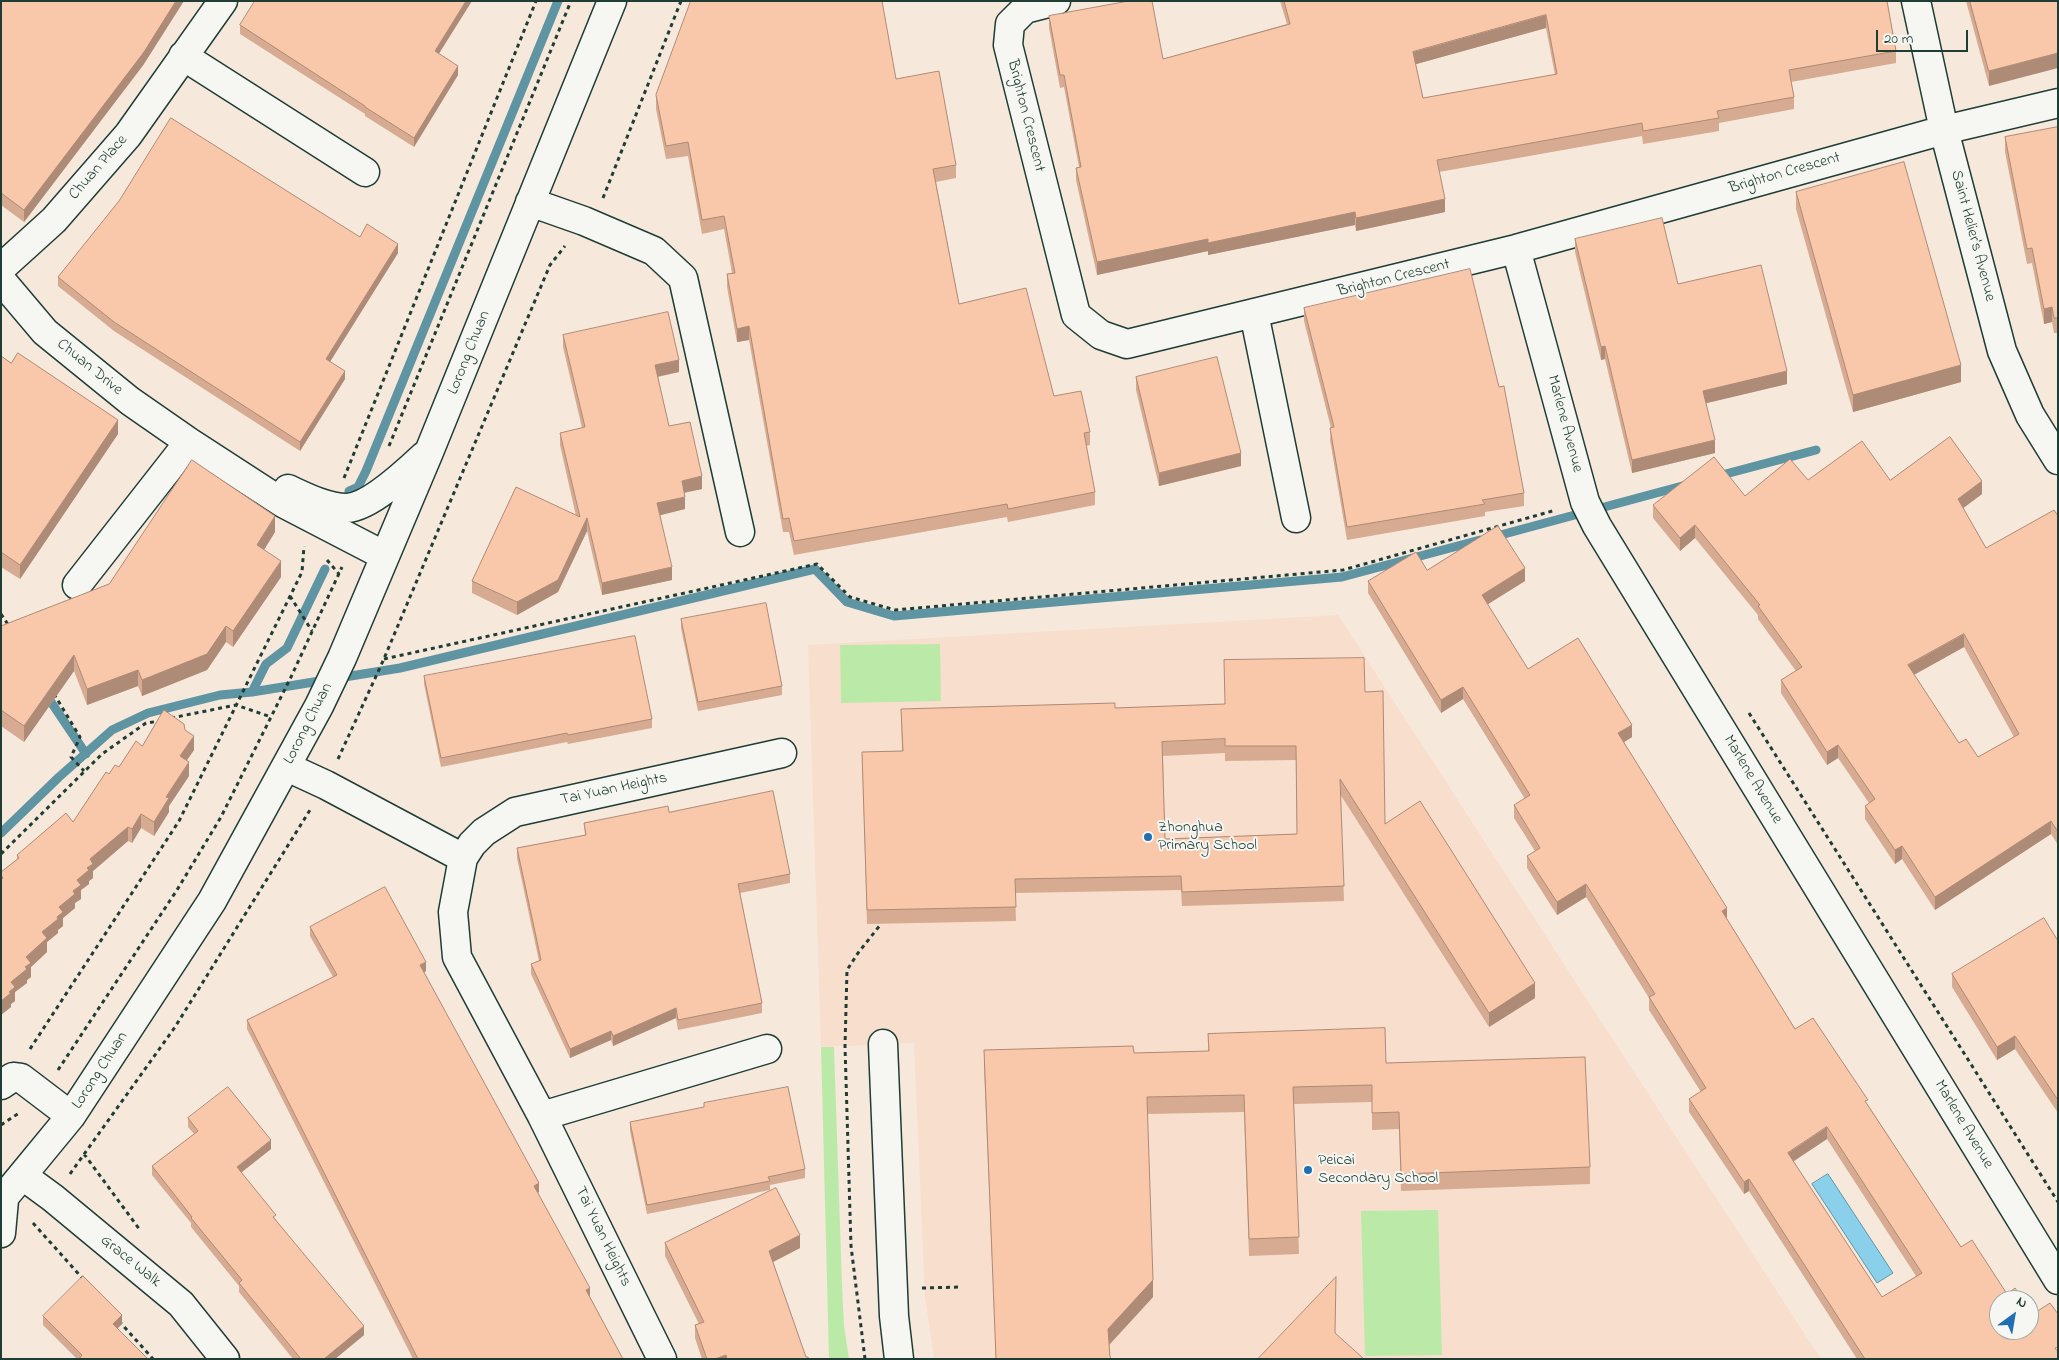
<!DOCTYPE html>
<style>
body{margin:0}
#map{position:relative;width:2059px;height:1360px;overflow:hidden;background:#f7e8dc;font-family:"Indie Flower",sans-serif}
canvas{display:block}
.frame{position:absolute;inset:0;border:2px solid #1f3d34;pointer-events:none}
.north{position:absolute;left:1989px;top:1290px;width:50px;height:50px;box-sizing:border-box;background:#f6f6f2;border:1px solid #a0aca6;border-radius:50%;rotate:32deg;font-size:14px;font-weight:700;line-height:20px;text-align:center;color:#1f3d34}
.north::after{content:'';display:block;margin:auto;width:18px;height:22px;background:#1f6fb2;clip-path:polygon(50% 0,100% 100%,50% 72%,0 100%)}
.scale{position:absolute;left:1876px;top:30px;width:92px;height:22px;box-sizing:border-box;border:2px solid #1f3d34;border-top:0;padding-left:6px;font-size:15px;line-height:18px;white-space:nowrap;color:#1f3d34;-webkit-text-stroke:4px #f6f6f2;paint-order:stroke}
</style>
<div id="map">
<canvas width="2059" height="1360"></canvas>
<div class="frame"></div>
<div class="north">N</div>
<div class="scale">20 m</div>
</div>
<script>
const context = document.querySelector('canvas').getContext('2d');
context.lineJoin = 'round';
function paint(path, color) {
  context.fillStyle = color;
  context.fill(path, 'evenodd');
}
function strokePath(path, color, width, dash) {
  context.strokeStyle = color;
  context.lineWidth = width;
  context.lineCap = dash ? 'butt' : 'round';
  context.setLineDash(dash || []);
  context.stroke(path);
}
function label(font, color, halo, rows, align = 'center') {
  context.font = font + ' "Indie Flower",sans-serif';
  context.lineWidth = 4;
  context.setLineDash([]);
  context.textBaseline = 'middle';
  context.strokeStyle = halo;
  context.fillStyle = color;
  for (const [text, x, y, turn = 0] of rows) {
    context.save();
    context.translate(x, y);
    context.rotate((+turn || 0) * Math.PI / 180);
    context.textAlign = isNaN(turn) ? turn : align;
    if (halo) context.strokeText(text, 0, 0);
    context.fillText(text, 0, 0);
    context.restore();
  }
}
const built = new Path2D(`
 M1338,615l268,414 215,330h-887l-9,-62 -11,-254 -93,4 -13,-402z`);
const green = new Path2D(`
 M940,644l1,57 -100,2 -1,-58z
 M821,1047h13l8,238 2,41 5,33h-20z
 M1438,1210l4,145 -77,1 -4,-145z`);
const water = new Path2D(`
 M1828,1174l65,99 -16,10 -65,-99z`);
const stream = new Path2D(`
 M1718,476l98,-26
 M349,491l9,-4 8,-16 192,-470
 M1493,537l193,-52
 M252,692l14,-28 21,-16 38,-79
 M45,693l41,61
 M1,833l58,-56 53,-47 36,-17 72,-18 32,-3 148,-24 415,-99 32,33 47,14 448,-39 138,-37`);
const path = new Path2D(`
 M603,198l78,-197
 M389,446l182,-445
 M344,478l192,-477
 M327,560l12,14
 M290,596l22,35
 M1,614l8,12
 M384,659l433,-95 33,33 45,13 448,-40 213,-60
 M54,694l26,43 -9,20 13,14
 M1749,713l309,489
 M171,718l65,-13 35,12
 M338,759l45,-98 167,-396 15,-19
 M1,854l101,-100 44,-31 14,-2
 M30,1049l149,-228 123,-249 2,-26
 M58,1070l119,-180 44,-73 70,-140 51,-110
 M1,1125l18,-12
 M84,1154l56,76
 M70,1174l105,-147 135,-217
 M33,1223l51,57
 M922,1288l39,-1
 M119,1321l34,38
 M865,1359l-14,-113 -6,-200 2,-76 11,-17 23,-29`);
const minor = new Path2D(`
 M1056,1l-31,8 -15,15 -2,21 68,270 25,20 26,9 389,-95 428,-119 114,-27
 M1916,1l28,129 58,221 28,64 28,45
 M183,56l182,116
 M530,202l54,19 70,30 29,27 57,254
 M1516,249l69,253 12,24 461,754
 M1,268l53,-48 74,-85 95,-134
 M1,280l44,52 85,69 59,41 94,61 102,53
 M1254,313l42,205
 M288,489c17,8 39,19 59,19 23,-1 61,-37 77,-52
 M77,585l112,-143
 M287,767l39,18 137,73
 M883,1044l11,272 5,43
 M1,1085l12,-8 8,1 50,38
 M542,1116l225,-67
 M23,1176l30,22 128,106 44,55
 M1,1201l70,-85 141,-215 107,-195 23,-48 87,-206 183,-451
 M1,1233l3,-33
 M662,1359l-120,-243 -85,-159 -4,-45 10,-54 9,-14 12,-12 31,-20 267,-59`);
const wall = new Path2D(`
 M1,1l143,63 -120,158 -23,-17z
 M1280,1h607l9,50v12l-105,19 3,15v12l-75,14v8l-76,13 -1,-8 -203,36 6,40 -89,19 -1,-6 -147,30v-4l-111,24 -21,-95v-12l3,-1 -15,-80 -4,1 -11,-60v-12l114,43 124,-35zM1546,28l9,47 -132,23 -7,-34z
 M1966,1h92l-69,85z
 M240,25l199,29 19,21 -44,72 -49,-31v-2l-125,-80z
 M896,79l60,86v13l-20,4 23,122 95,92 36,36v13l-4,1 9,46v13l-87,17 -1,-5 -213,38 -5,-23h-6l-34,-192 -12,2 -10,-55v-13l5,-1 -8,-44 -22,5 -14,-78 -22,3 -10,-50v-14z
 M2058,127v206h-4l-2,-11 -8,2 -12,-61 -5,1 -22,-112v-15z
 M1796,192l165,190 -108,30 -57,-203z
 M360,237l38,16 -68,109 15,17 -45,72 -186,-120 -56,-45v-9z
 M1575,239l103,45 109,100 -81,19 9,50 -83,20 -27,-114 -4,1 -26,-108z
 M1304,308l220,185v13l-39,6v4l-138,24 -17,-100 1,-12 -27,-107z
 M563,335l116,37 -21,5 11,49 33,63 -18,4 1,16 -25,6 12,65 -70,15 -15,-64 -29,61 -41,23 -45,-22v-12l104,-65 -16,-71v-12l22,-5 -19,-81z
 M1,356l117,78 -98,145 -19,-12z
 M1136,377l105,89 -82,20 -23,-96z
 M1808,480h82l92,14 -19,14 23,40 72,-32v329l-7,-11 -116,76 -33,-51 -7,5 -30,-45v-13l4,-3 -31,-45 -11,7 -46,-72v-13l15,-9 -38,-52v-4l-63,-77 -15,13 -27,-33v-13l92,-9zM1964,647l50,90 -36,20 -19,-14 -45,-68z
 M275,532l-11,18 17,27 -48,70 -7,-5 -19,28 -65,26 -4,-10 -51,19 -13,-34 -50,71 -23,-16v-100z
 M1427,570l98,11 -38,23 41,65 104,68 -8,5 103,177 68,110 73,76 93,142 46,47 51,65h-201l-108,-168 -5,3 -55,-82v-13l12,-7 -52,-82v-12l-63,-101 -29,18 -30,-47v-12l8,-5 -21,-33v-13l11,-6 -62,-100 -22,14 -73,-120v-12zM1827,1139l89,137 -34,21 -89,-136z
 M681,619l101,67v9l-84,16 -17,-83z
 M424,676l228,43v9l-84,16 -1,-2 -126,25 -17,-83z
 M1365,692l20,132 150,174 -46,29 -149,-233 4,107 -162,5 -1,-16 -166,3 1,28 -149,3 -5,-172 40,-1 -1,-42 214,-1 109,-4zM1225,753v8l71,-1 1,74 -132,5 -2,-83z
 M185,730l9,20 -7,10 2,16 -20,30v6l-15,24 -13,-8 -9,15 -4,-2 -35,30v7l-4,3v3l-8,6v9l-6,4v5l-12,10v8l-5,4v3l-11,9v10l-16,15v10l-4,3v3l-12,9v9l-4,3v3l-10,8v-143l16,-13v-4l56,-33 36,-48 10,-7 23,-21z
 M669,812l121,62v9l-50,10 22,110v10l-84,17 -2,-12 -63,28 -2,-6 -41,18 -39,-84v-10l8,-3 -22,-103v-10l68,-13 -1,-12z
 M310,927l116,44 -2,1 115,220 -2,1 53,104 33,62h-210l-166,-330v-9l86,-43 -23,-41z
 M2058,941v172l-43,-64 -18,11 -45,-73v-13z
 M1208,1034l178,29 204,104v17l-189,7 -2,-62 -27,1v-28l-78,2 5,150 -50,2 -5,-144 -97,2 6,183 -44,48 1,12 2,2h-116l-12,-292v-17l150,3 74,-2z
 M704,1103l101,66v9l-35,7v5l-123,24 -17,-83v-9l74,-14z
 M188,1118l83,31 -30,23 35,48 88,115 -29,24h-42l-54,-67v-6l-48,-59v-4l-39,-48v-9l42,-32 -6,-7z
 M665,1243l135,5 -27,14 33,95 3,2h-107l-7,-21v-13l4,-1 -34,-68z
 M43,1316l79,8 -5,4 31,31h-71l-34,-34z`);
const shadedWall = new Path2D(`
 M176,1h8l-40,63 -120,158v-12z
 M466,1h6l-37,59v-9z
 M1546,15v13l-133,37v-13z
 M2058,53v15l-69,18v-15z
 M458,66v9l-44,72v-9z
 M1445,199v13l-89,19v-13z
 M1355,212v13l-147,30v-12z
 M1208,239v12l-111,24v-13z
 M398,244v9l-72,115v-9z
 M2052,307v15l-8,2v-15z
 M749,326v14l-12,2v-13z
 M1605,346v13l-4,1v-13z
 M679,360v12l-24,5v-12z
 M1961,365v17l-108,30v-17z
 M345,371v8l-45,72v-9z
 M1787,371v13l-84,20v-13z
 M118,420v14l-98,145v-14z
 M1715,440v13l-83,20v-13z
 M1241,453v13l-82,20v-13z
 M702,476v13l-20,4v-12z
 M1982,481v13l-24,18v-13z
 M685,497v12l-28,7v-13z
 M275,516v16l-18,29v-16z
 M587,518v13l-29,61 -41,23v-13z
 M1695,525v13l-15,13v-13z
 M281,561v16l-48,70v-16z
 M672,567v13l-70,15v-12z
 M1525,568v13l-43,27v-13z
 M226,626v16l-19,28 -65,26v-16z
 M1964,634v13l-56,31v-13z
 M74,655v16l-50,71v-16z
 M138,670v16l-51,19v-16z
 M1463,687v12l-22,14v-13z
 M1632,725v12l-14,9v-13z
 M194,736v14l-14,20v-14z
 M1838,745v13l-11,7v-13z
 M189,762v14l-20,30v6l-15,24v-14l12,-25z
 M141,814v14l-9,15v-14z
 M2051,821v13l-116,76v-13z
 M128,827v14l-35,30v7l-4,3v3l-8,6v9l-6,4v5l-12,10v8l-5,4v3l-11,9v10l-16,15v10l-4,3v3l-12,9v9l-4,3v3l-10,8v-14l10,-19 31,-50 17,-25 14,-16 4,-11 10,-12 3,-9z
 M1902,846v13l-7,5v-14z
 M1586,884v13l-29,18v-13z
 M1727,908v13l-5,-10z
 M426,962v9l-6,4v-10z
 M1535,983v15l-46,29v-14z
 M676,1008v10l-63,28v-10z
 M611,1031v9l-41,18v-9z
 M2015,1036v13l-18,11v-13z
 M1827,1127v12l-39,26v-12z
 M271,1140v9l-34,27v-9z
 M1749,1179v12l-5,3v-12z
 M539,1183v9l-5,3v-9z
 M800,1235v13l-31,16v-13z
 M1153,1280v17l-45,49v-17z
 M590,1288v9l-4,-7z
 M122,1315v9l-9,9v-9z
 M364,1326v9l-29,24h-11z
 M726,1355v4h-11z`);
const building = new Path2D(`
 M1,1h175l-32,51 -120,158 -23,-17z
 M255,1h211l-31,50 23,15 -44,72 -49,-31v-1l-125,-81z
 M691,1h191l14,78 43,-8 17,94 -23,4 26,135 67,-16 28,108 27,-5 9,41 -6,1 11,59 -87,17 -1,-5 -213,37 -5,-23 -6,1 -34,-193 -12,3 -10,-55 8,-1 -11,-57 -22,4 -14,-78 -22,4 -10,-51z
 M1129,1h23l11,58 127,-35 -6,-23h603l9,50 -107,19 5,27 -77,14 2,7 -76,13 -1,-8 -205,37 8,39 -89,19 -1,-6 -147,31v-4l-111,23 -21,-94 5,-1 -17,-92h-4l-11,-59zM1546,15l11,59 -134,24 -10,-46z
 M1970,1h88v52l-69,18z
 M171,118l189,119 7,-13 31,20 -72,115 19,12 -45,71 -186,-120 -56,-45 61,-76z
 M2058,127v191h-4l-2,-11 -8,2 -12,-61 -5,1 -22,-112z
 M1904,162l57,203 -108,30 -57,-203z
 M1662,218l16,66 83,-19 26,106 -84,20 12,49 -83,20 -27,-114 -4,1 -26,-108z
 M1470,269l29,118 5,-1 20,107 -42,7 3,4 -138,23 -17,-99 4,-1 -30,-119z
 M668,312l11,48 -24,5 14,61 21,-4 12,54 -20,5 3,16 -28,6 15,64 -70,16 -15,-65 -29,62 -41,22 -45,-21 44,-94 64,30 -20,-84 25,-6 -22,-92z
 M18,353l100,67 -98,145 -19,-13v-196l10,7z
 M1217,357l24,96 -82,20 -23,-96z
 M1950,437l32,44 -24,18 28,49 68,-38 4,6v316l-7,-11 -116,76 -33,-51 -7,4 -30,-44 10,-7 -37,-54 -11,7 -46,-72 21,-13 -44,-61 2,-1 -65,-80 -15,13 -27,-33 61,-48 31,39 45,-37 18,21 54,-39 28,39zM1964,634l55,100 -41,23 -12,-18 -7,4 -51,-78z
 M192,460l83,56 -18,29 24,16 -48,70 -7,-5 -19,28 -65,26 -4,-10 -51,19 -13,-34 -50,71 -23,-16v-84l108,-42z
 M1498,526l27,42 -43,27 46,74 50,-31 54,87 -14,8 109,175 -5,3 73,118 18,-11 55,82 -3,1 96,146 11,-7 35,54 8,-6 8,12h-24v30h30v-22l4,6 17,-11 8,11v33l-3,1 3,4v7h-193l-116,-180 -5,3 -55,-83 17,-11 -57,-91 6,-3 -69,-110 -29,18 -30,-46 13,-8 -26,-43 16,-10 -67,-108 -22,13 -73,-119 48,-29 11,18zM1827,1127l95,146 -40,24 -94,-144z
 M766,603l16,83 -84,16 -17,-83z
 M635,636l17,83 -84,16 -1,-2 -126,25 -17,-82z
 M1364,658l1,34 18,-1 2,133 35,-23 115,182 -46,30 -149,-234 4,107 -162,6 -1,-16 -166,3 1,28 -149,3 -5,-158 41,-1 -2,-42 214,-6v5l110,-4 -1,-44zM1225,739v7h71l1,88 -132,5 -3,-97z
 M164,710l20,14 1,6 9,6 -14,20 9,6 -23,35 3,1 -15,24 -13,-8 -9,15 -4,-2 -38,32 3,5 -6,4 2,2 -12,10 4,5 -8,6 2,3 -16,13 4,5 -6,5 1,2 -16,13 5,6 -21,19 5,6 -6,4 2,2 -16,13 4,5 -6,5 2,1 -10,8v-121l2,-2 -2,-3v-3l18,-14 -2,-3 49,-42 7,9 33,-50 3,2 6,-9 4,2 17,-26 6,5z
 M773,791l17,83 -52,10 24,119 -84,17 -2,-12 -63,28 -2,-5 -41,18 -39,-85 10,-4 -24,-112 69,-13 -2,-12 84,-17 1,6z
 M385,887l41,75 -6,3 119,218 -5,3 56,102 -4,2 37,69h-205l-171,-339 90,-45 -27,-48z
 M2044,918l14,23v159l-43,-64 -18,11 -45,-73z
 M1385,1028l1,35 199,-6 5,110 -189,7 -2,-62 -27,1v-28l-79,2 6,150 -50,2 -5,-144 -97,2 6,183 -45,49 2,28 2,2h-116l-12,-309 149,-4 1,7 75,-2 -1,-17z
 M228,1087l43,53 -34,27 39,48 -3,2 91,109 -40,33h-23l-62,-76 3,-3 -51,-62 1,-1 -40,-51 46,-35 -10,-13z
 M788,1087l17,82 -37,8 2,4 -123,24 -17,-83 74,-15v-4z
 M776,1188l24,47 -31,16 37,106h2l1,2h-82l-1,-4 -11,4h-8l-12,-34 9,-3 -39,-79z
 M83,1276l39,39 -9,9 35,35h-69l3,-4 -39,-39z
 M1336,1277l-1,56 29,26h-106z`);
const markers = [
 [1148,837,5,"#1f6fb2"],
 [1308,1170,5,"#1f6fb2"]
];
const streetNames = [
 ["Brighton Crescent",1025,116,76],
 ["Chuan Place",99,168,-49],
 ["Brighton Crescent",1785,174,-16],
 ["Saint Helier's Avenue",1972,236,75],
 ["Brighton Crescent",1394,279,-14],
 ["Lorong Chuan",470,353,-68],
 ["Chuan Drive",89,368,39],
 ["Marlene Avenue",1564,424,75],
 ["Lorong Chuan",309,724,-63],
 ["Marlene Avenue",1752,780,59],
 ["Tai Yuan Heights",614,790,-12],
 ["Lorong Chuan",101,1071,-57],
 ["Marlene Avenue",1963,1125,59],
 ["Tai Yuan Heights",602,1237,64],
 ["Grace Walk",130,1262,39]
];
const poiNames = [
 ["Zhonghua",1158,828],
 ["Primary School",1158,846],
 ["Peicai",1318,1161],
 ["Secondary School",1318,1179]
];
paint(built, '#f8decd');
paint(green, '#bbeaa8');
paint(water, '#8ad0eb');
strokePath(water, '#5f95a2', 1);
strokePath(stream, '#5f95a2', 9);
strokePath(minor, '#1f3d34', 31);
strokePath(path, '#1f3d34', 3, [4, 4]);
strokePath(minor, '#f6f6f2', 28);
paint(wall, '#d6ab91');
paint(shadedWall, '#ae8b76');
paint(building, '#f9c7a9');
strokePath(building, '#ae8b76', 1);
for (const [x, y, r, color] of markers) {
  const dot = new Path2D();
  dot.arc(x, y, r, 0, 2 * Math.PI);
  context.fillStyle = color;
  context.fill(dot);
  strokePath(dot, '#f6f6f2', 2);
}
label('16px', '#1f3d34', '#f6f6f2', streetNames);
label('16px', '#1f3d34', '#f6f6f2', poiNames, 'left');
</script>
